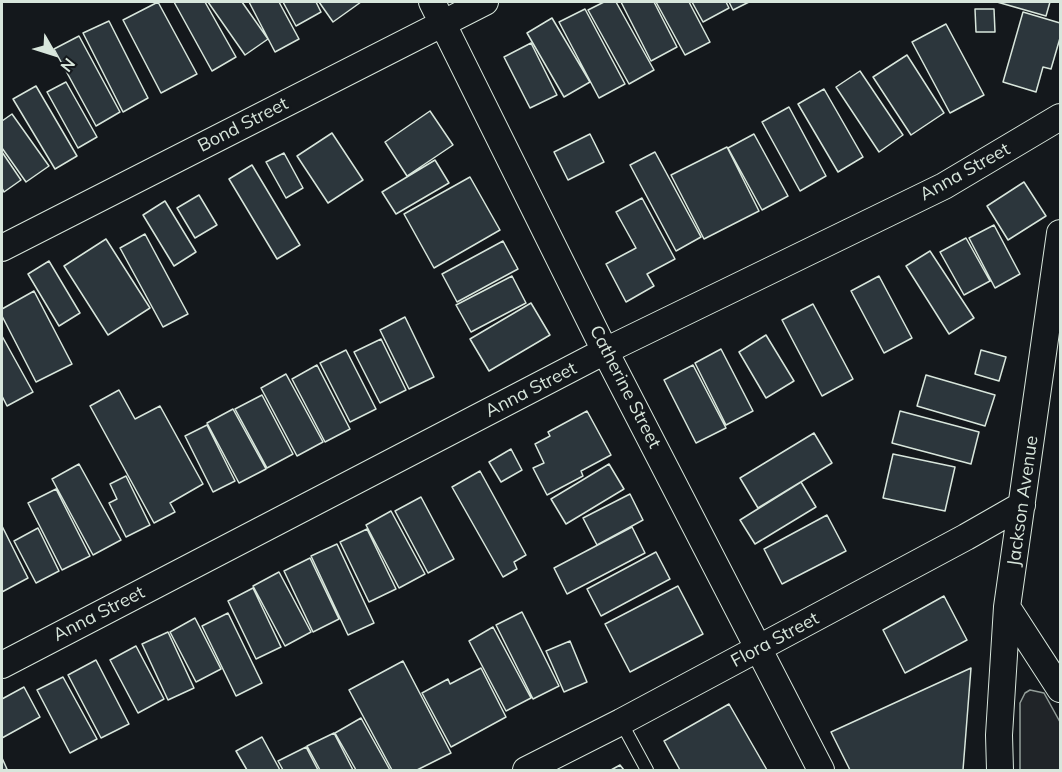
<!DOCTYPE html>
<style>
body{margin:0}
#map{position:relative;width:1062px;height:772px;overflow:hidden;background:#14181c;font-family:Mulish,sans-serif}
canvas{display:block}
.frame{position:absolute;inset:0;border:3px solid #d8e6dc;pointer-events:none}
.north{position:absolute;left:24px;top:24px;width:60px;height:60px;-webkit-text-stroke:4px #14181c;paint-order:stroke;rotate:129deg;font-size:16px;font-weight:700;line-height:24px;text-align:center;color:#d8e6dc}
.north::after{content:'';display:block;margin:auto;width:21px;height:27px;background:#d8e6dc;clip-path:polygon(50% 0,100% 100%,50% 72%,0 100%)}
</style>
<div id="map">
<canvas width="1062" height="772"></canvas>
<div class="frame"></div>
<div class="north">N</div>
</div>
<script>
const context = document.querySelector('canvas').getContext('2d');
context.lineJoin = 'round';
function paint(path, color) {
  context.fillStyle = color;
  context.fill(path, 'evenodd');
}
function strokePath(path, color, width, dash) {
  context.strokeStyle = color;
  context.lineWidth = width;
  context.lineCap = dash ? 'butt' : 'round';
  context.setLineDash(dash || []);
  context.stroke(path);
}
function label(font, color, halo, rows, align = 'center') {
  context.font = font + ' Mulish,sans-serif';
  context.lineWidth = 4.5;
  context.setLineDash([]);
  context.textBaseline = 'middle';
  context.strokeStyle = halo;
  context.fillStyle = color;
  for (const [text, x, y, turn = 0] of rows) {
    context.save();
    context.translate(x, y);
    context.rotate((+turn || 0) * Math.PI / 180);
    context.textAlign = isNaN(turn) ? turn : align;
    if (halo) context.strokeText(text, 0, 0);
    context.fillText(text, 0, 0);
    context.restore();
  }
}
const green = new Path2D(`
 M1030,690l14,3 16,29v48h-40v-67l5,-10z`);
const building = new Path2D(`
 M158,2l39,72 -36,19 -38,-73z
 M174,2h31l31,55 -24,14z
 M208,2h34l26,37 -23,16z
 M249,2h30l20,37 -24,13z
 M283,2h33l5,10 -25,14z
 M319,2h42l-28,20z
 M604,2h12l38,68 -25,14 -41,-74z
 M621,2h33l23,45 -26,14z
 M656,2h33l21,40 -25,13z
 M692,2h34l3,6 -26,14z
 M729,2h20l-16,8z
 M997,2h53l-4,14z
 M585,9l40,75 -26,14 -40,-76z
 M975,9h19l1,23h-19z
 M1023,12l37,11v15l-9,31 -8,-2 -7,25 -33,-10z
 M552,18l38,64 -26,15 -37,-64z
 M109,21l39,77 -25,14 -40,-79z
 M946,24l38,71 -34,18 -38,-71z
 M79,36l41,76 -24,14 -42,-77z
 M531,43l26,52 -27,13 -26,-51z
 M907,55l37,58 -33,22 -38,-58z
 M860,71l43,64 -24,17 -43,-65z
 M66,82l31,55 -19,11 -31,-56z
 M36,86l41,70 -22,13 -42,-70z
 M824,89l39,68 -25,15 -40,-68z
 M789,107l37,69 -26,15 -38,-69z
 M430,111l23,34 -46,31 -22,-34z
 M12,114l37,52 -23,16 -24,-34v-27z
 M332,133l31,47 -35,23 -31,-47z
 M590,134l14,28 -36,18 -14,-28z
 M754,134l34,62 -26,14 -34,-62z
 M727,147l32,64 -55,28 -33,-64z
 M2,152l19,28 -17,12 -2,-4z
 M655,152l46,85 -25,14 -46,-86z
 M284,153l19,35 -17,10 -20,-36z
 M435,160l14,23 -53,31 -14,-22z
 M252,165l48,80 -23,14 -48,-80z
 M470,177l30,53 -66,38 -30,-54z
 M1024,182l22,34 -38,24 -21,-34z
 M199,195l18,30 -22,13 -18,-30z
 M642,198l33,61 -28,15 7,12 -28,16 -20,-38 30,-16 -20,-36z
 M165,201l31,51 -22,14 -31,-51z
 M994,225l26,49 -25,14 -26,-50z
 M145,234l43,80 -25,13 -43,-79z
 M966,238l24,43 -26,14 -24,-43z
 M106,239l44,69 -42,27 -44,-69z
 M503,241l15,28 -61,33 -15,-28z
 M930,251l44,67 -25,16 -43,-68z
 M49,261l31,52 -21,13 -31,-52z
 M512,276l14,27 -55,29 -15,-27z
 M879,276l33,62 -28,15 -33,-62z
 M34,291l38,73 -36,18 -34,-66v-7z
 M531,303l19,32 -61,36 -19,-32z
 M813,304l40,75 -31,17 -40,-76z
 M405,317l29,60 -25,12 -29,-59z
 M766,335l28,46 -28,17 -27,-46z
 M2,336l31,56 -26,14 -5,-10z
 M381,339l25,51 -26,13 -26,-51z
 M721,349l32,62 -27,14 -31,-62z
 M346,350l30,59 -26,13 -30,-59z
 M981,350l25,7 -7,24 -24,-7z
 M317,365l33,64 -25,13 -33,-63z
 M693,365l33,63 -30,15 -32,-63z
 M286,374l37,68 -26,14 -36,-68z
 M926,375l69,20 -10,31 -68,-20z
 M119,390l16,29 25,-13 43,78 -33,19 5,9 -21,11 -64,-117z
 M262,395l31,59 -26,14 -32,-59z
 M233,409l33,60 -27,14 -32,-60z
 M587,411l24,44 -30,16 2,5 -36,19 -14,-27 11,-5 -9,-19 15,-8 -2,-4z
 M900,411l79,21 -8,32 -79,-21z
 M207,425l28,56 -22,11 -28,-56z
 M814,433l18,30 -74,45 -18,-30z
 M511,449l11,21 -21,12 -12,-20z
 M893,454l62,13 -10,44 -62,-13z
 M79,464l42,76 -28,15 -41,-76z
 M609,464l15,25 -58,35 -15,-25z
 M480,471l46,84 -12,7 3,7 -14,8 -51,-90z
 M126,476l24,49 -24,12 -17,-34 8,-4 -7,-15z
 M801,482l15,25 -61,37 -15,-24z
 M56,489l34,67 -28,14 -34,-67z
 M630,494l13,26 -46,25 -14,-27z
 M421,497l33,62 -26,14 -33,-62z
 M391,511l34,63 -26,14 -33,-63z
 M827,515l19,36 -64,33 -18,-35z
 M2,526l26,52 -26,14z
 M632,527l13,26 -78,41 -13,-26z
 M38,528l21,43 -23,12 -22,-42z
 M367,529l29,60 -27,13 -29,-60z
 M337,544l37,79 -26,12 -37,-79z
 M656,552l14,27 -69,37 -14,-27z
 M310,558l29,61 -26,13 -29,-61z
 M279,572l32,60 -26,14 -32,-60z
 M678,586l25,48 -73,38 -25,-48z
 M253,588l28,59 -25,12 -28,-58z
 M944,596l23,44 -62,33 -22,-43z
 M522,612l37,74 -26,13 -37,-74z
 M228,613l34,70 -26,13 -34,-70z
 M195,618l26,51 -25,13 -26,-50z
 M493,627l38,71 -25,13 -37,-70z
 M168,632l26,56 -26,12 -26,-56z
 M570,641l17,41 -23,10 -18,-41z
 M136,646l28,53 -26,14 -28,-53z
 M96,660l33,64 -28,14 -33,-63z
 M403,661l48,92 -34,17h-25l-43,-80z
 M481,668l25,49 -55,30 -29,-54 26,-14 2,5z
 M971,668l-8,102h-113l-19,-38z
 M63,677l34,62 -27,14 -33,-63z
 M24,687l16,30 -38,21v-39z
 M729,704l38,66h-87l-16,-29z
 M361,718l29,52h-34l-21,-37z
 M334,733l19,37h-33l-13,-24z
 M262,737l18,33h-33l-11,-19z
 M306,747l12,23h-35l-5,-9z
 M2,758l5,11 -3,1h-2z
 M620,765l4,5h-13z`);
const lane = new Path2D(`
 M621,722l26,48`);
const street = new Path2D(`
 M432,2l173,349 216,419
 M2,248l483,-246
 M1007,607l53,82
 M2,665l603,-314 339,-165 116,-69
 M526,770l95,-48 345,-185 56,-32
 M1000,770l-1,-35 8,-128 53,-374`);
const streetNames = [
 ["Bond Street",243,125,-27],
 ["Anna Street",965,172,-29],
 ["Catherine Street",625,387,63],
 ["Anna Street",531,390,-27],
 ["Jackson Avenue",1023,501,-82],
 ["Anna Street",99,614,-27],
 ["Flora Street",775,640,-28]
];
paint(green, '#202428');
strokePath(green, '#939e99', 1.5);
paint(building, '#2c363c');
strokePath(building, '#d8e6dc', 1.5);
strokePath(lane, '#d8e6dc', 14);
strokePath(street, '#d8e6dc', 28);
strokePath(lane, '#14181c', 12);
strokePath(street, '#14181c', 26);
label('18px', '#d8e6dc', '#14181c', streetNames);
</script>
